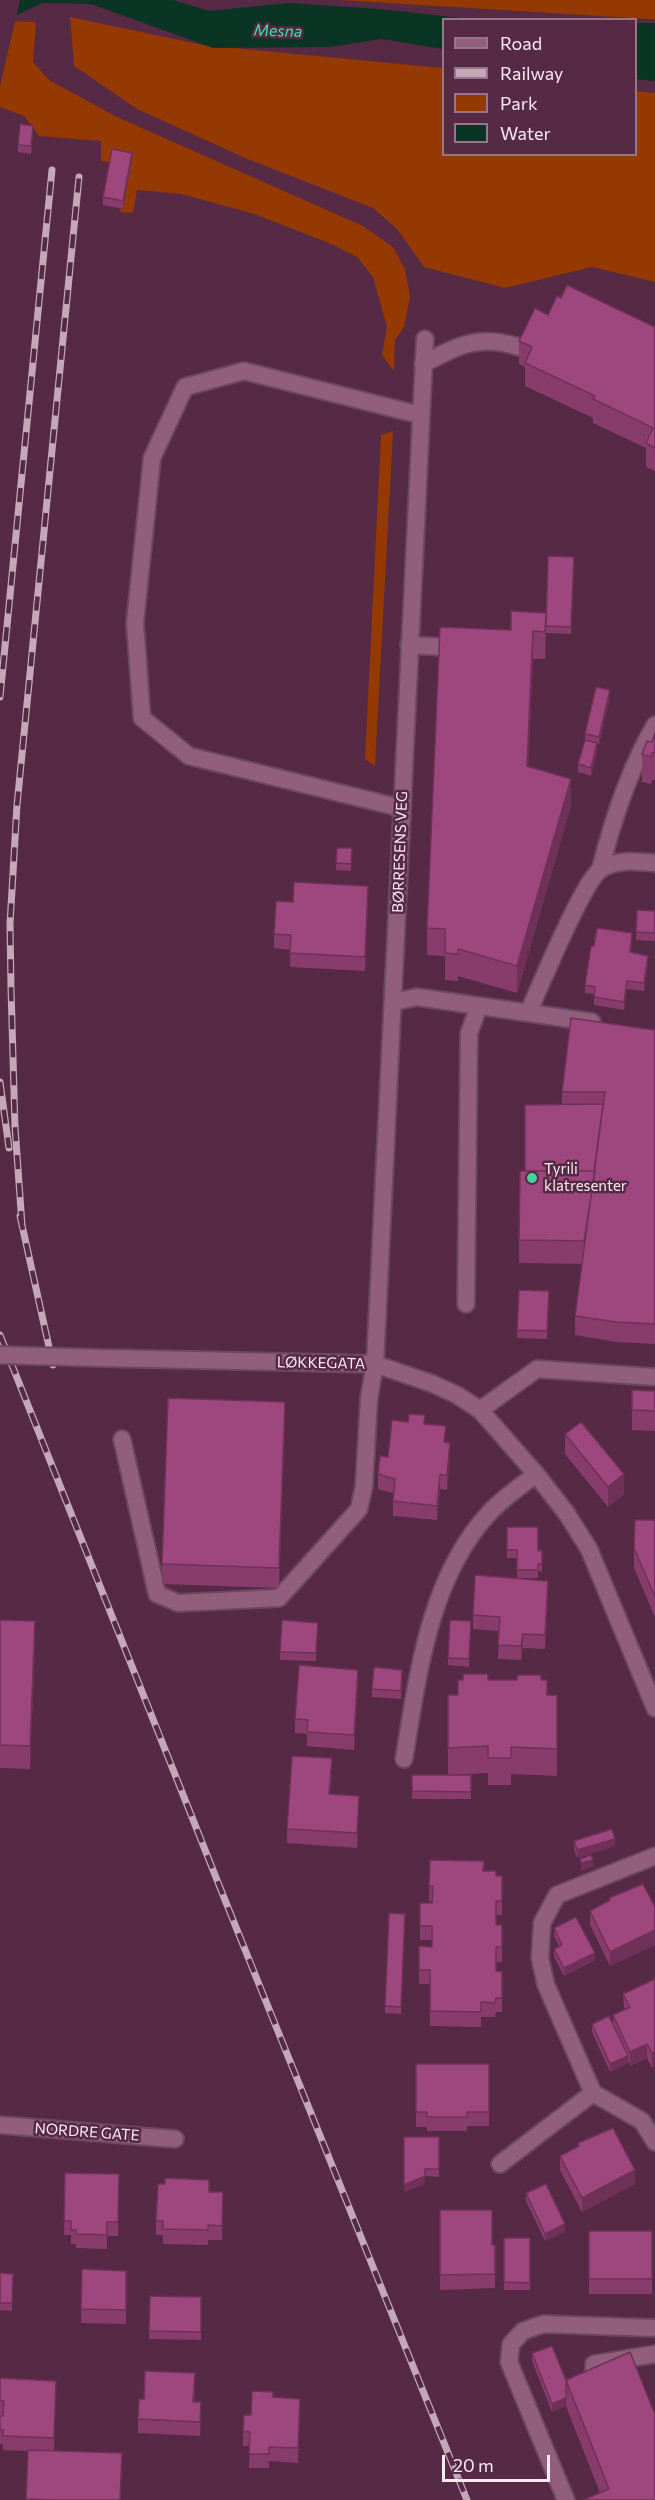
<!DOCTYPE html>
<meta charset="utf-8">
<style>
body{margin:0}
#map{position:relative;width:655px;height:2500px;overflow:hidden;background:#562944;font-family:Commissioner,sans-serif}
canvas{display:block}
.legend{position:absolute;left:442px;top:18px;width:195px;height:138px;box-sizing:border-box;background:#562944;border:2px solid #98768a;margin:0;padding:8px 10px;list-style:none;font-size:18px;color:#fceaf3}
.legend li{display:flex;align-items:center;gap:12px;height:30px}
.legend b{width:30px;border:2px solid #98768a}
.scale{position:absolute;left:442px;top:2455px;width:108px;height:27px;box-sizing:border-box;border:3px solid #fceaf3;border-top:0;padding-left:8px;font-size:18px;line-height:21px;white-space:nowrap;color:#fceaf3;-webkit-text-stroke:4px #562944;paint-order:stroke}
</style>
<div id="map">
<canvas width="655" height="2500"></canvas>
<ul class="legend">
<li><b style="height:8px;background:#915f7c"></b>Road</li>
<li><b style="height:8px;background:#c4a8b7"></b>Railway</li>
<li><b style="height:16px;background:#933901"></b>Park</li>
<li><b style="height:16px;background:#0a3424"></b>Water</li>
</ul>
<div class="scale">20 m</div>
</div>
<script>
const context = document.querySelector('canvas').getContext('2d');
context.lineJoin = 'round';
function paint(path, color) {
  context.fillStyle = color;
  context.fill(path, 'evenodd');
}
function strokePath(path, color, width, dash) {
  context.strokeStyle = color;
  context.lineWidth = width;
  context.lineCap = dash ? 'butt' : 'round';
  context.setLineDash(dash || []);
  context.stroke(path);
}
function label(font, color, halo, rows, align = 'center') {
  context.font = font + ' Commissioner,sans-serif';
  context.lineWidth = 5;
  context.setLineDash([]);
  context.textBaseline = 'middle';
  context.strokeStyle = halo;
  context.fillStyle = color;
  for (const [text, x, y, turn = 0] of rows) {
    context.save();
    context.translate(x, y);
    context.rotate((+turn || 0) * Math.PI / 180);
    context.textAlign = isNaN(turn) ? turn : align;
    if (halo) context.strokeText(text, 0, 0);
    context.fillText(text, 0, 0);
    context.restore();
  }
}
const green = new Path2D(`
 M339,0h316v19h-8z
 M70,17l133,28 240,23 1,86h192v-63l19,2v189l-63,-15 -87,21 -81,-21 -27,-38 -24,-21 -128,-50 -108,-49 -63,-43z
 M15,21l21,1 -3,40 16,18 68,37 246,109 30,21 12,22 5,28 -6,30 -9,13 -1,31 -12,-16 5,-28 -14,-50 -16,-20 -28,-14 -75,-29 -73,-20 -44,-4 -4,23 -13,-1 9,-46 -28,-5v-20l-62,-5 -15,-20 -24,-9v-21z
 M393,431l-18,335 -10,-7 16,-324z`);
const water = new Path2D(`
 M0,0h173l36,11 79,-8 92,6 80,9 37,1 -53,1 -1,29 -61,-10 -53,8 -116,1 -122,-44 -49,-1 -42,20z
 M636,23h19v58l-19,-2z`);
const pier = new Path2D(`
 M0,0h20l-4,19 -16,7z`);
const service = new Path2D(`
 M423,364c36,-19 56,-30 96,-17
 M409,645l53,3
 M401,808l-212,-52 -47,-38 -7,-95 17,-165 33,-71 59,-16 176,44
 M600,870c12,-47 30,-103 55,-145
 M466,1304l3,-271 10,-27
 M122,1439l35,155 21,9 101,-5 80,-89 5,-23 5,-88 6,-34
 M404,1759c14,-84 25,-182 86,-247 13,-14 31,-26 46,-38
 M593,2093l49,28 13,21
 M500,2164l93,-71 -47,-108 -6,-27 2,-35 15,-28 98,-39
 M593,2388l1,-24 61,-10
 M566,2500l-57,-138 2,-18 12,-13 20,-7 112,4`);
const minor = new Path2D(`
 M394,1002l23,-5 175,25
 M528,1013c12,-26 55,-132 73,-144 16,-10 36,-8 54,-6
 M101,1358l274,6 58,20 24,11 23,15 57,-41 118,8
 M375,1364l50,-1025
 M480,1410l56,64 31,40 22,35 66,159
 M0,2125l175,14`);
const rail = new Path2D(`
 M0,697l52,-527
 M0,1082l9,66
 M20,1216l33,149
 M22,1225l-7,-98 -4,-139 -1,-64 7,-119 62,-628
 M0,1335l223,560 244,605`);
const minorBridge = new Path2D(`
 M0,1355l101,3`);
const wall = new Path2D(`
 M33,133l-2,21 -13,-2v-7z
 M132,160l-9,49 -20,-4v-8z
 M548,315l107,12v144l-9,-4v-19l-53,-25v-5l-68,-32v-19l-6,-3v-23z
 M574,557l-3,77 -25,-1 -1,26h-12l-5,108 43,39 -54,187 -59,-17v5l-13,-1v-24l-18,-1v-27l84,-298 35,-17z
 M610,697l-11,47h-2v7l-6,25 -13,-4v-8l7,-24v-6z
 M655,733v47h-3l-1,4 -9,-2v-28l10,-12z
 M337,848l15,8 -1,15 -15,-1z
 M368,900l-3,71 -75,-4v-17l-16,-2v-14l19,-32z
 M637,910l18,1v30l-19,-1z
 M632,941l-1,11 17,12 -4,27 -17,-2 -3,21 -30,-5v-11l-9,-1v-8l9,-39z
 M655,1030v314l-39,-2 -41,-7v-19l7,-52 -63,-1v-23l6,-69 37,-66v-13z
 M519,1290l30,1 -2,48 -30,-1z
 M632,1390l23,1v40l-23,-1z
 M285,1421l-6,167 -117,-4v-20z
 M425,1424l20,19 5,15 -3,32 -7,-1 -3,31 -44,-4v-23l-15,-4v-15l10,-17z
 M565,1434l59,60 -16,13 -43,-53z
 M655,1520v97l-21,-49v-20z
 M507,1527l31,24 4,-1v22l-4,-1v7h-21v-20h-10z
 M548,1596l-3,53 -22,-1 -2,12 -23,-1 1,-28 -26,-2v-14z
 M0,1620l35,24 -5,125 -30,-1z
 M318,1623l-2,38 -36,-1v-8z
 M471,1629l-2,38 -21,-2v-7z
 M402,1677l-1,22 -29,-2v-8z
 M541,1680l6,15h10v81l-46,-2v11h-23v-12l-34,2h17v24h-59v-24h36v-80h10z
 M358,1684l-4,66 -47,-4v-12l-12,-1v-14z
 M332,1773l-2,21 29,16 -2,38 -70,-5v-14z
 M574,1841l41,5 -38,12 -3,-9z
 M430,1860l53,11 13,5h6v39h-6v10h6v37h-6v9l6,1v40h-6l-1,5h-14v10l-51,-1v-42h-11v-38l13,1v-7h-12v-37h12v-2h-3z
 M609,1898l46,9v38l-45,21 -20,-41v-14l19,-10z
 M405,1921l-4,93 -16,-1v-7z
 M554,1928l41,32 -31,16 -10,-20v-7l5,-3 -5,-10z
 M655,1979v87l-3,2 -5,-10 -17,8 -2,-6v3l-18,9 -18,-40v-8h21v-9l11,-6 -1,-15z
 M416,2064h73v62h-22v5h-40v-4h-11z
 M439,2137v40l-14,-1v8l-21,8z
 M578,2143l57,41 -53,28 -22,-42v-14l18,-9z
 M65,2173l54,1 -1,62h-11v13l-31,-1v-4h-5v-9h-7z
 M165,2184l44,8 14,15 -1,33h-14v5l-45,-1v-9h-7v-14z
 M526,2193l39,39 -20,9 -19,-40z
 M440,2210l52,35h3v43l-55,2z
 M589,2231h63v63h-63z
 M504,2238h26v52h-26z
 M82,2269l44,2v53l-45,-1z
 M0,2273l13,1 -1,37 -12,-1z
 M150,2296l51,1v43l-52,-1z
 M532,2353l34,27 89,120 -55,-7 -34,-87 -14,6 -20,-51z
 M0,2378l56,17 -2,56 68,16 -2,33h-94l2,-49 -25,-1v-6h-3z
 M195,2388l-1,14 7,15 -1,19 -62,-3v-14l6,-20z
 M273,2397l27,16 -2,50 -29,-2v7h-20l1,-22h-7v-15l8,-16z`);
const shadedWall = new Path2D(`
 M132,153v7l-9,49v-8z
 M546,613v27l-1,19v-27z
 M533,631v28l-6,135v-28z
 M610,690v7l-11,47v-7z
 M597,743v8l-6,25v-8z
 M571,779v27l-54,187v-27z
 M368,886v14l-3,71v-14z
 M648,956v8l-4,27v-8z
 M627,981v8l-3,21v-8z
 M285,1402v19l-6,167v-20z
 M450,1443v15l-3,32v-15z
 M624,1474v20l-16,13v-20z
 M440,1475v14l-3,31v-14z
 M548,1581v15l-3,53v-14z
 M35,1621v23l-5,125v-23z
 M523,1634v14l-2,12v-14z
 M358,1670v14l-4,66v-15z
 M359,1796v14l-2,38v-15z
 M615,1839v7l-38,12v-8z
 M593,1860v7l-12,4v-8z
 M655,1930v15l-45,21v-14z
 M595,1953v7l-31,16v-8z
 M647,2044v14l-17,8v-14z
 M655,2052v14l-3,2v-15z
 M628,2056v7l-18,9v-8z
 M635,2170v14l-53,28v-14z
 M425,2176v8l-21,8v-7z
 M565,2224v8l-20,9v-7z
 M566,2398v8l-14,6v-8z`);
const building = new Path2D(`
 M20,124l13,2 -2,20 -13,-1z
 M112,149l20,4 -9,48 -20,-4z
 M567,285l88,42v121l-9,-5 7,-15 -60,-29 2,-3 -70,-33 7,-16 -13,-6 16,-33 13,7 9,-19 4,2z
 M548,556l26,1 -3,70 -25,-1z
 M511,611l35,2 -1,19 -12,-1 -6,135 44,13 -54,187 -59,-17v5l-13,-1v-24l-18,-1 13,-301 71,3z
 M596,687l14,3 -11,47 -14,-3z
 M655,733v20h-3l-1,4 -9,-3 5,-13 5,1z
 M585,740l12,3 -6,25 -13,-4z
 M337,848h15l-1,16 -15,-1z
 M294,882l74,4 -3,71 -75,-4 1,-18 -17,-1 2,-33 17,1z
 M637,910l18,1v22l-19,-1z
 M597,928l35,5 -2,19 18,4 -4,27 -17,-2 -3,21 -30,-5 1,-10 -10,-2 6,-39h3z
 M571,1018l84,12v294l-39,-2 -41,-6 30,-224h-43z
 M603,1104l-9,67h-69v-66z
 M520,1171h75l-11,70 -65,-1z
 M519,1290l30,1 -2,40 -30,-1z
 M632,1390l23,1v20l-23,-1z
 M168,1398l117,4 -6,166 -117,-4z
 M409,1414l16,1 -1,9 22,2 -2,16 6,1 -3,32h-7l-3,31 -44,-5 2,-22 -17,-5 2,-18 8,1 4,-37 16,2z
 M581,1422l43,52 -16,13 -43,-53z
 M635,1520h20v77l-21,-49z
 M507,1527h31v24l4,-1v14h-4v6h-21v-20h-10z
 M475,1575l73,6 -3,54 -22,-1 -2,12 -23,-1 2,-28 -27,-2z
 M0,1620l35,1 -5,125 -30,-1z
 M282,1620l36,3 -2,30 -36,-1z
 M450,1620l21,1 -2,38 -21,-1z
 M299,1665l59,5 -4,65 -47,-3 1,-12 -13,-1z
 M374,1667l28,3 -1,21 -29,-2z
 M463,1674h25v6h29v-5h24v5h6v15h10v54l-46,-2v11h-23v-12l-40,2v-53h10v-15h5z
 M292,1756l40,2 -3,36 30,2 -2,37 -70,-4z
 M412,1775h59v17l-59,-1z
 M612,1829l3,10 -38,11 -3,-9z
 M591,1855l2,5 -12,3 -1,-4z
 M430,1860l54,1 -1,10h13v5h6v25h-6v24h6v22h-6v24l6,1v26h-6l-1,5 -14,-1v10l-51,-1v-41h-11v-24l13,1v-21h-12v-23h12l1,-17h-4z
 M643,1884l12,23v23l-45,22 -20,-41 20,-11 -1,-2z
 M389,1913l16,1 -4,93 -16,-1z
 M576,1917l19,36 -31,15 -10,-19 8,-4 -8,-17z
 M655,1979v73l-3,1 -5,-9 -17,8 -17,-37 17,-8 -7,-13z
 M609,2016l19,40 -18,8 -18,-40z
 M416,2064h73v48h-22v5h-40v-5h-11z
 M613,2128l22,42 -53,28 -22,-42 19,-10 -1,-3z
 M404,2137h35v32h-14v7l-21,9z
 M65,2173l54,1 -1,48h-11v13l-31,-1v-4h-5v-9h-7z
 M165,2178l44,2v12h14l-1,34 -14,-1v5l-45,-1v-8h-7l2,-37h7z
 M546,2184l19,40 -20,10 -19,-41z
 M440,2210h52v35h3v29l-55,1z
 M589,2231h63v48h-63z
 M504,2238h26v45l-26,-1z
 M82,2269l44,2v39l-45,-1z
 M0,2273l13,1 -1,29h-12z
 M150,2296l51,1v35l-52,-1z
 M552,2346l14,34v18l-14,6 -20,-51z
 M630,2352l25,62v86h-72l26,-11 -43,-109z
 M145,2371l50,2 -2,29h8l-1,20 -62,-3 1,-20h5z
 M0,2378l56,3 -2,57 -51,-2v-6h-3v-14h3l1,-15h-4z
 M252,2391l21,1v5l27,2 -2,49 -29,-1v7h-20l1,-22 -7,-1 1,-16h7z
 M28,2450l94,3 -2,47h-64l-30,-1z`);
const markers = [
 [532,1178,6,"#46d49e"]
];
const streetNames = [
 ["BØRRESENS VEG",400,852,-88],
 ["LØKKEGATA",321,1363,1],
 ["NORDRE GATE",87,2132,4]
];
const poiNames = [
 ["Tyrili",544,1169],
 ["klatresenter",544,1186]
];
const waterNames = [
 ["Mesna",278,31,2]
];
paint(green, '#933901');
paint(water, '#0a3424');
paint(pier, '#562944');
strokePath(service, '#6c485f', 20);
strokePath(minor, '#6c485f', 20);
strokePath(service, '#915f7c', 16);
strokePath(minor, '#915f7c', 16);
strokePath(rail, '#c4a8b7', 7);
strokePath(rail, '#562944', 4.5, [14]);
strokePath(minorBridge, '#6c485f', 20, []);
strokePath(minorBridge, '#915f7c', 16);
paint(wall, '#883c6c');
paint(shadedWall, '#6f3158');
paint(building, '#9e467e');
strokePath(building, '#6f3158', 1.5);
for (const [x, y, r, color] of markers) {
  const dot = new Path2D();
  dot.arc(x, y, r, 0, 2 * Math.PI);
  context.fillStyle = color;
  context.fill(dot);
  strokePath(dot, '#562944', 2);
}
label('15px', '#fceaf3', '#562944', streetNames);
label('15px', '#fceaf3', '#562944', poiNames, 'left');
label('italic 16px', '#36e7a9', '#562944', waterNames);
</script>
